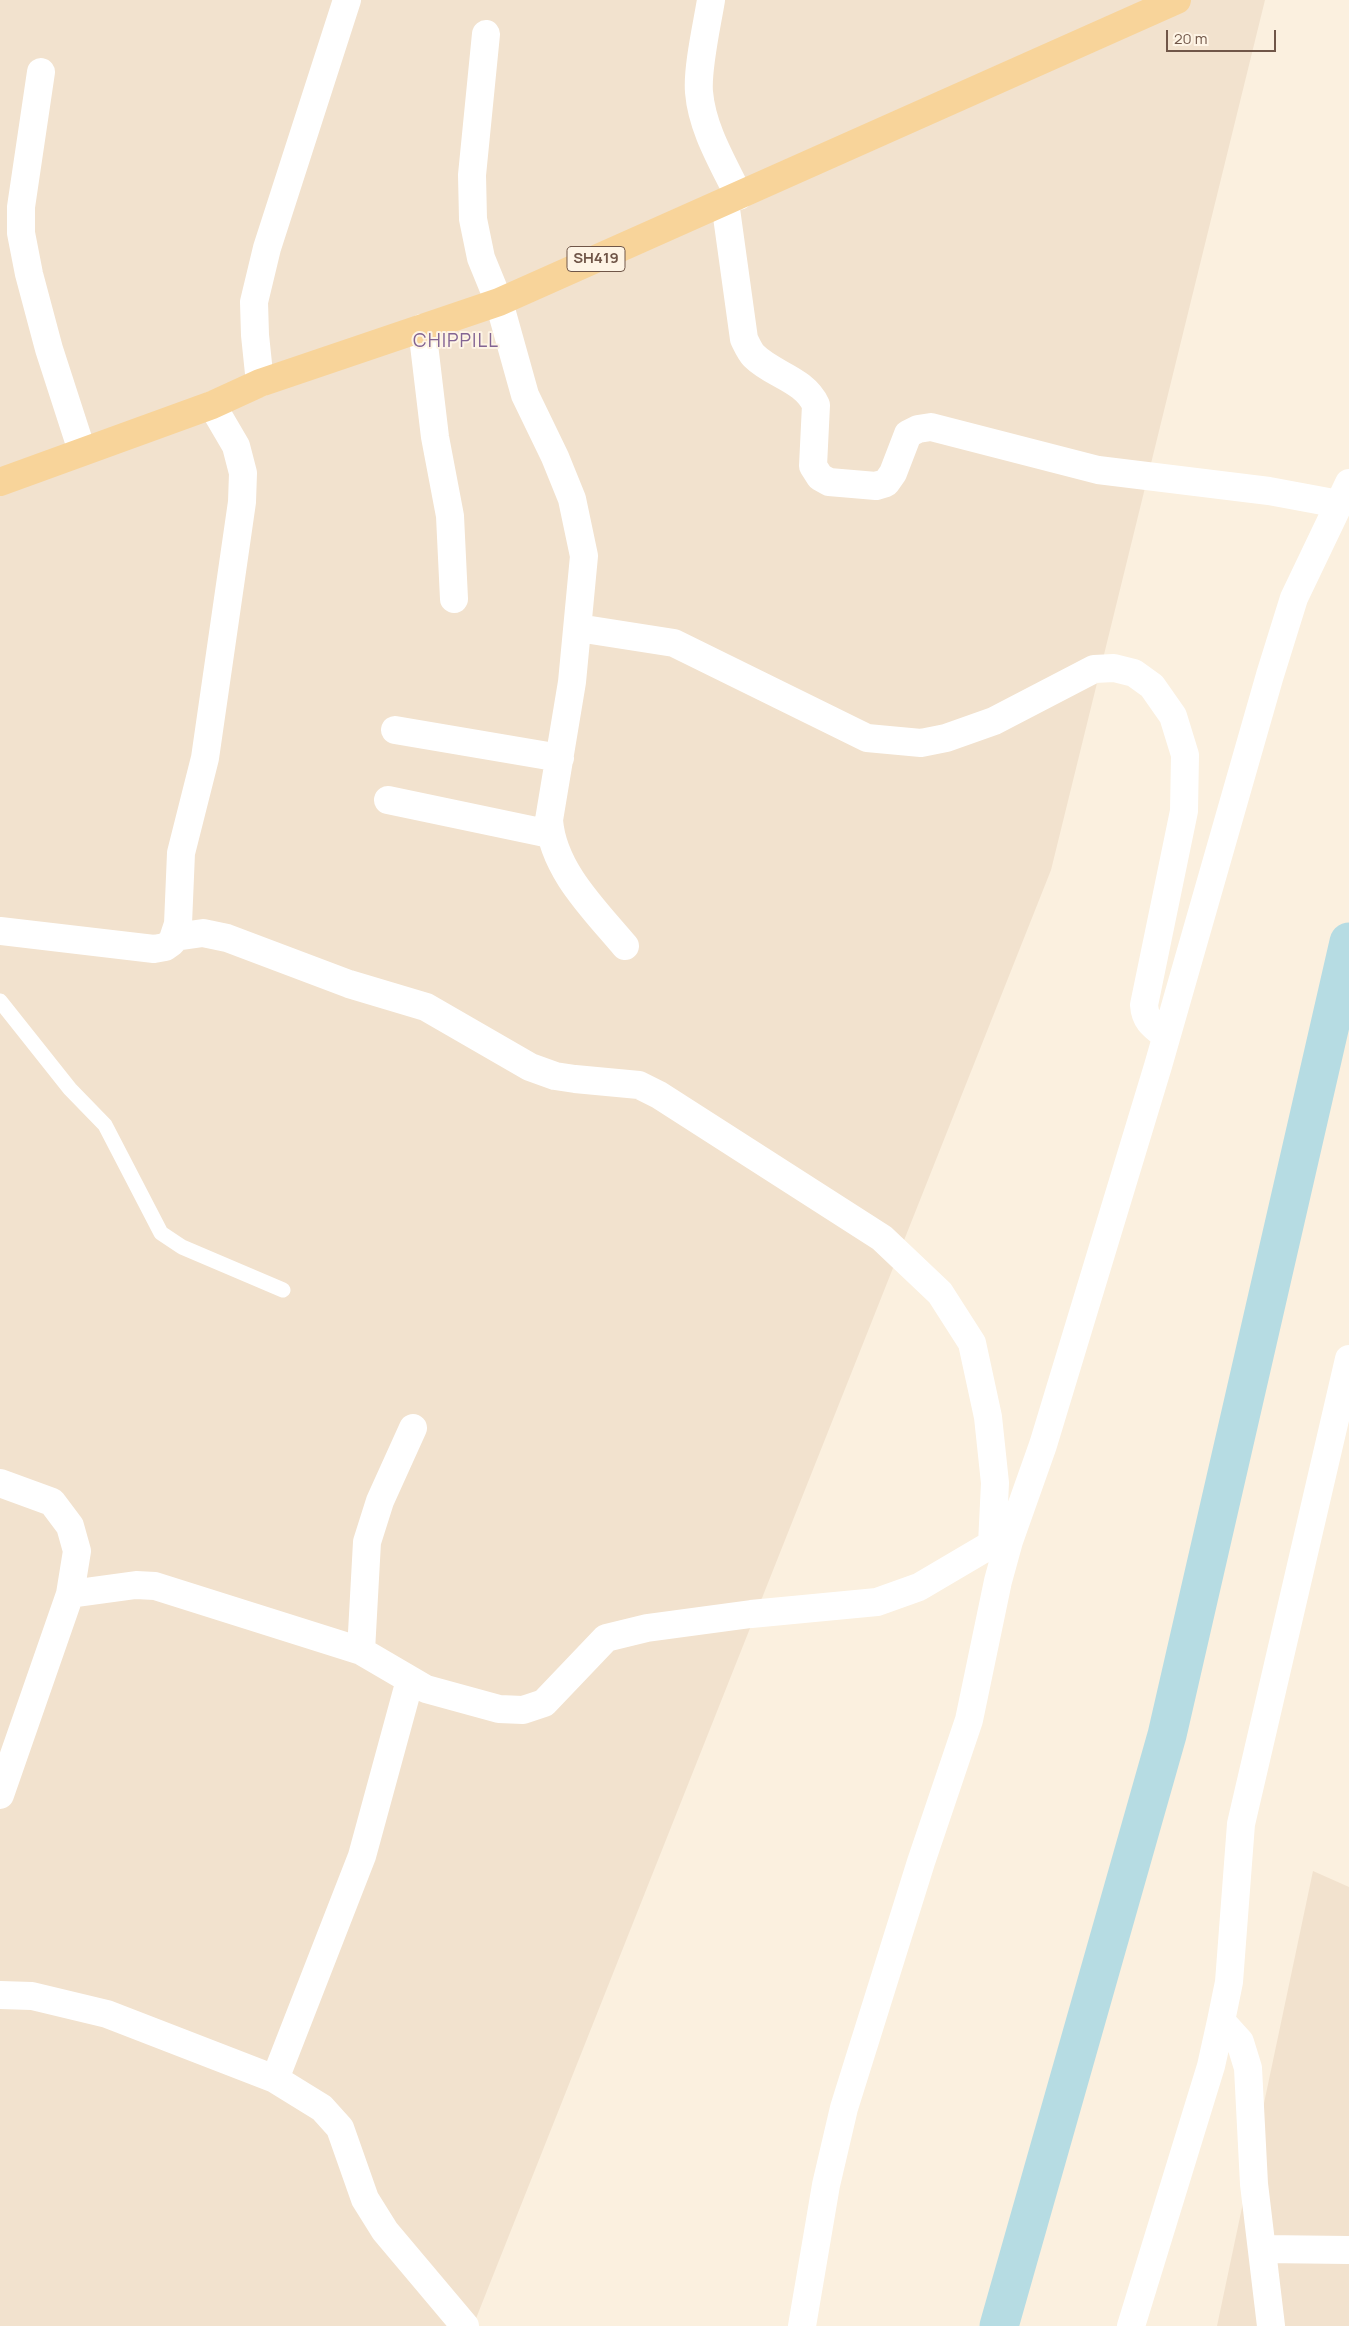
<!DOCTYPE html>
<style>
body{margin:0}
#map{position:relative;width:1349px;height:2326px;overflow:hidden;background:#fbf0df;font-family:Manrope,sans-serif}
canvas{display:block}
.scale{position:absolute;left:1166px;top:30px;width:110px;height:22px;box-sizing:border-box;border:2px solid #705648;border-top:0;padding-left:6px;font-size:15px;line-height:18px;white-space:nowrap;color:#705648;-webkit-text-stroke:4px #fef4e5;paint-order:stroke}
</style>
<div id="map">
<canvas width="1349" height="2326"></canvas>
<div class="scale">20 m</div>
</div>
<script>
const context = document.querySelector('canvas').getContext('2d');
context.lineJoin = 'round';
function paint(path, color) {
  context.fillStyle = color;
  context.fill(path, 'evenodd');
}
function strokePath(path, color, width, dash) {
  context.strokeStyle = color;
  context.lineWidth = width;
  context.lineCap = dash ? 'butt' : 'round';
  context.setLineDash(dash || []);
  context.stroke(path);
}
function label(font, color, halo, rows, align = 'center') {
  context.font = font + ' Manrope,sans-serif';
  context.lineWidth = 4;
  context.setLineDash([]);
  context.textBaseline = 'middle';
  context.strokeStyle = halo;
  context.fillStyle = color;
  for (const [text, x, y, turn = 0] of rows) {
    context.save();
    context.translate(x, y);
    context.rotate((+turn || 0) * Math.PI / 180);
    context.textAlign = isNaN(turn) ? turn : align;
    if (halo) context.strokeText(text, 0, 0);
    context.fillText(text, 0, 0);
    context.restore();
  }
}
const residential = new Path2D(`
 M0,0h1265l-214,870 -578,1456h-473z
 M1313,1871l36,16v439h-132z`);
const canal = new Path2D(`
 M999,2326l168,-591 182,-793`);
const lane = new Path2D(`
 M0,1001l70,88 35,36 56,108 21,14 101,43`);
const street = new Path2D(`
 M711,0c-4,25 -14,68 -12,92 3,37 24,71 40,104
 M486,34l-14,141 1,44 8,39 18,44 26,93 30,62 17,42 12,57 -12,126 -23,138c4,50 45,89 76,126
 M41,72l-20,135v26l8,41 20,75 33,102
 M725,202l19,137c3,6 6,13 10,17 19,19 50,23 62,49l-3,61 7,11 9,5 47,4 10,-3 7,-10 15,-39 10,-5 13,-2 167,43 171,21 70,13
 M422,328l13,109 15,79 4,83
 M260,383l-5,-48 -1,-33 13,-54 80,-248
 M578,628l96,15 193,95 54,5 25,-5 48,-17 100,-52 20,-1 20,5 18,13 21,30 12,39 -1,56 -40,194c1,16 9,21 22,31
 M395,730l165,28
 M388,800l162,34
 M0,931l154,18 11,-2 7,-5 6,-18 3,-71 24,-95 37,-256 1,-29 -7,-27 -24,-41
 M175,937l28,-4 24,5 122,46 77,23 104,60 25,9 20,3 64,6 20,10 223,143 58,55 32,50 16,74 7,66 -3,61
 M0,1483l52,19 18,24 7,25 -7,43 -70,201
 M70,1594l66,-9 19,1 206,65 65,38 73,20 24,1 21,-7 62,-65 41,-10 104,-14 126,-12 42,-15 73,-43 16,-3
 M361,1651l6,-109 13,-41 33,-73
 M0,1995l32,1 75,18 168,65 47,29 18,20 25,71 20,32 80,95
 M1221,2021l19,21 8,26 6,116 17,142
 M275,2079l87,-223 48,-176
 M1263,2249l86,1
 M802,2326l24,-141 18,-77 77,-246 48,-142 29,-139 11,-40 34,-96 115,-379 112,-391 24,-77 55,-115
 M1131,2326l80,-260 10,-45 8,-39 12,-158 108,-465`);
const primary = new Path2D(`
 M0,482l212,-77 48,-22 239,-81 678,-302`);
const shields = [
 [596,259,58]
];
const shieldNames = [
 ["SH419",596,259]
];
const quarterNames = [
 ["CHIPPILL",456,342]
];
paint(residential, '#f2e2ce');
strokePath(canal, '#b6dce3', 39);
strokePath(lane, '#fff', 15);
strokePath(street, '#fff', 28);
strokePath(primary, '#f8d49a', 28);
for (const [x, y, w] of shields) {
  const box = new Path2D();
  box.roundRect(x - w / 2, y - 12.5, w, 25, 4);
  context.fillStyle = '#fef4e5';
  context.fill(box);
  strokePath(box, '#705648', 1);
}
label('bold 15px', '#705648', null, shieldNames);
context.letterSpacing = '1px';
label('19px', '#836493', '#fef4e5', quarterNames);
context.letterSpacing = '0px';
</script>
